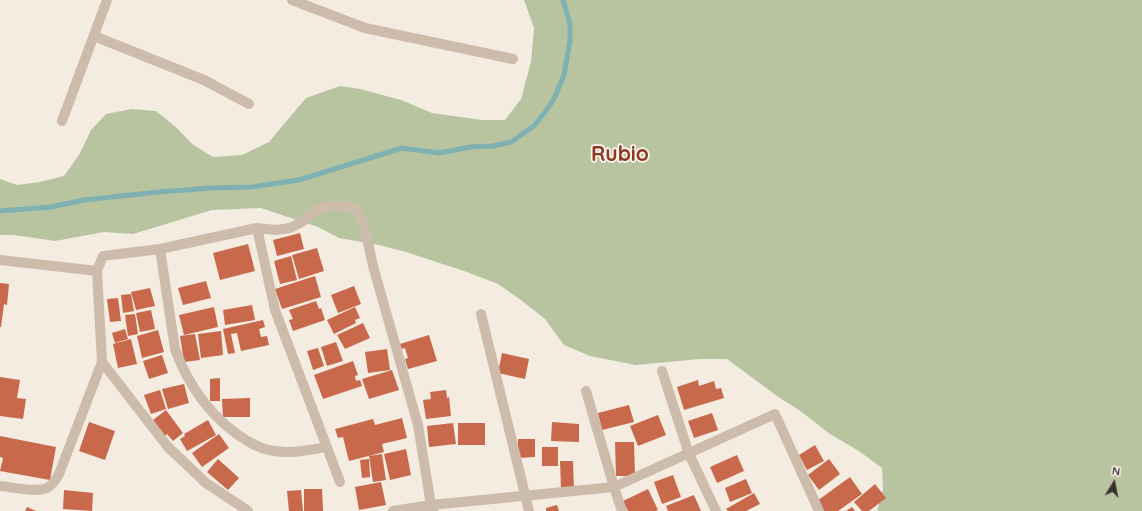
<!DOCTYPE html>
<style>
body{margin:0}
#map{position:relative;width:1142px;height:511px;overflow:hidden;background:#f4ebe1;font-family:Quicksand,sans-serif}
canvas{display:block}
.north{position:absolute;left:1094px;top:463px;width:40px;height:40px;-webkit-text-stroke:3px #fbf5ee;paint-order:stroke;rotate:10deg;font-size:11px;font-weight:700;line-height:16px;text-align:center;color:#3b302b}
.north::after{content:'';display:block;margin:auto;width:14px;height:18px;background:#3b302b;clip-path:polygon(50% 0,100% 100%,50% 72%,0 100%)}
</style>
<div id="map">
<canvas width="1142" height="511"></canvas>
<div class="north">N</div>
</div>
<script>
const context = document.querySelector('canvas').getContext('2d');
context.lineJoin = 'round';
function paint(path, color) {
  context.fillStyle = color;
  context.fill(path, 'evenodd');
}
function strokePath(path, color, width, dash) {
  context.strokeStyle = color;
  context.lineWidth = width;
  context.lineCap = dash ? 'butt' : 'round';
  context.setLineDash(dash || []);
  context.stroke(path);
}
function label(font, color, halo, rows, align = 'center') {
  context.font = font + ' Quicksand,sans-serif';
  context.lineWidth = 3.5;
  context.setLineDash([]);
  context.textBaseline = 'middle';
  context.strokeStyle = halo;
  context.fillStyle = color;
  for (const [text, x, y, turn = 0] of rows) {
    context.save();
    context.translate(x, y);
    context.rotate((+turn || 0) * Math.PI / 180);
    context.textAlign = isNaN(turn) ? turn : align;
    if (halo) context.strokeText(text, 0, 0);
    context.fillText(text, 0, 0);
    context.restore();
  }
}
const green = new Path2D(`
 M524,0h618v511h-265l6,-22 -1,-21 -23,-17 -29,-17 -31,-24 -22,-14 -50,-37h-27l-64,6 -46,-9 -26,-11 -19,-26 -24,-19 -23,-16 -31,-12 -61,-20 -27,-7 -40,-7 -21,-11 -57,-19 -49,2 -79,24 -29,-2 -49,9 -41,-6h-14v-56l17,6 23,-3 24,-6 15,-21 12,-25 15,-16 26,-5 24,2 21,17 15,16 21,13 29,-2 27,-13 37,-44 34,-12 20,3 41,11 31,13 50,7h23l16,-21 10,-37 3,-34z`);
const stream = new Path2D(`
 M0,211l51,-4 33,-7 74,-8 54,-4 39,-1 48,-7 103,-32 37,5 31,-6 23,-1 18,-4 23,-16 11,-14 9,-13 10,-24 6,-34v-17l-7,-24`);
const building = new Path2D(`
 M300,233l4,16 -27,7 -4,-16z
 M248,244l7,27 -35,9 -7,-27z
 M317,248l7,23 -25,8 -7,-24z
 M291,256l6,24 -17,4 -6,-23z
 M315,276l6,21 -39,12 -7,-20z
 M206,281l5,17 -28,7 -5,-17z
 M0,283l9,1 -2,21 -3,-1 -3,23h-1z
 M354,286l7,18 -23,9 -7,-18z
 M150,288l5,18 -19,4 -5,-18z
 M131,294l3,17 -11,2 -2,-18z
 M118,298l3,23 -11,1 -3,-23z
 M316,301l3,8 2,-1 4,12 -32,11 -4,-11 4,-1 -4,-9z
 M252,305l3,15 -30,5 -2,-15z
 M214,307l4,20 -34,8 -5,-20z
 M355,307l5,11 -5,2 1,3 -22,11 -7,-14z
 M151,310l4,19 -15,3 -4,-19z
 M135,314l3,20 -10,2 -3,-21z
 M263,320l2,7 -6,2 2,8 6,-1 2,9 -28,6 -4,-18 -6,1 4,19 -7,1 -5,-25z
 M363,323l7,15 -25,11 -8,-14z
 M125,329l3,10 -13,4 -3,-10z
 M158,330l6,22 -22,6 -5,-22z
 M221,331l2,24 -22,3 -3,-24z
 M195,334l5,26 -16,2 -4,-26z
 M429,335l8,26 -29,8 -3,-10 3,-1 -3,-10 -3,1 -2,-5z
 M131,339l6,25 -19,4 -5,-24z
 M336,342l7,19 -16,5 -6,-19z
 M318,348l6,18 -11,4 -6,-19z
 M387,349l3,21 -22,3 -3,-21z
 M502,353l27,6 -4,20 -27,-6z
 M162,355l6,18 -19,6 -6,-18z
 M353,361l5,14 -3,1 1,5 4,-1 2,6 -39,13 -9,-24z
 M392,370l7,20 -30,9 -7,-20z
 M0,377l20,3 -3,18 9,1 -3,20 -23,-3z
 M220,378v23h-10v-22z
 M698,380l1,6 15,-5 2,8 5,-1 3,10 -40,12 -7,-23z
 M184,384l5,19 -21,6 -6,-20z
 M160,390l6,19 -15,5 -7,-19z
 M446,390l1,8 2,-1 2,19 -25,3 -3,-19 8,-1 -1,-7z
 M250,398v19h-27l-1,-18z
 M629,405l5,17 -32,8 -4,-17z
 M166,410l17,23 -10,8 -6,-7 -2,2 -12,-16z
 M712,413l6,17 -24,8 -6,-17z
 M658,415l8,20 -28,11 -8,-20z
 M402,418l5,20 -25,6 2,8 -35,9 -6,-24 -5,1 -3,-9 38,-10 2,6z
 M208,420l8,15 -29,16 -7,-12 5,-3 -1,-2z
 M89,422l26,9 -10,29 -26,-9z
 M552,422l27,2v18l-28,-1z
 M453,423l3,21 -27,3 -2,-21z
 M458,423h27v22h-27z
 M219,434l10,14 -27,19 -10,-14z
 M0,436l56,11 -6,33 -50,-9 3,-13 -3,-1z
 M518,439h17v18l-17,1z
 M615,442h19l1,34h-19z
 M815,445l9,16 -17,9 -8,-15z
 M542,447h16v19h-16z
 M406,449l5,26 -21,5 -6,-26z
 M382,454l4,26 -13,2 -4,-26z
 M737,455l7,16 -27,12 -7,-16z
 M218,459l21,19 -11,12 -21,-18z
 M369,459l1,18 -8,1 -2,-18z
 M829,459l11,15 -21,16 -11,-15z
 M560,461h13l1,28h-13z
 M673,475l8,22 -19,7 -8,-22z
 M850,477l12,17 -24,17h-14l-7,-10z
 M746,479l6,14 -22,9 -5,-14z
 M381,482l5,23 -27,5 -4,-23z
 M875,484l11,14 -17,13h-7l-8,-9z
 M304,489h18l1,22h-19z
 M648,489l10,21 -3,1h-27l-5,-10z
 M64,490l29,3 -1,18 -29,-2z
 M301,490l2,21h-14l-2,-20z
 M754,493l6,11 -14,7h-18l-2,-2z
 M694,495l7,16h-33l-2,-5z
 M557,505l2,6h-13v-3z
 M27,507l9,4h-11z
 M852,507l3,4h-9z`);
const minor = new Path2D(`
 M292,0l73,28 148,31
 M94,36l110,44 45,24
 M62,121l45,-121
 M257,228l18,82 65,172
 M160,249l15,100c14,39 40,74 76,94 5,2 9,5 14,6 21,6 40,2 61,-2
 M0,260l97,11
 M481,314l48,197
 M662,371l27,83 27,57
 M586,391l28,96 8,24
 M0,486c13,1 35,7 47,2 6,-3 9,-9 12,-14l43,-112
 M248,511l-42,-28 -38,-36 -66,-85 -5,-91 6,-15 57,-7 97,-21 19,2 14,-2 12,-6 13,-11 14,-5h14l11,2 9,12 10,46 45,159 13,80 2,6
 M393,511l38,-6 183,-18 161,-73 44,97`);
const townNames = [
 ["Rubio",620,155]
];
paint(green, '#b8c4a0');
strokePath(stream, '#7fb0b2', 5);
paint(building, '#c8694b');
strokePath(minor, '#cdbbac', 10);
label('bold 21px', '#8c3b22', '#fbf5ee', townNames);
</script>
